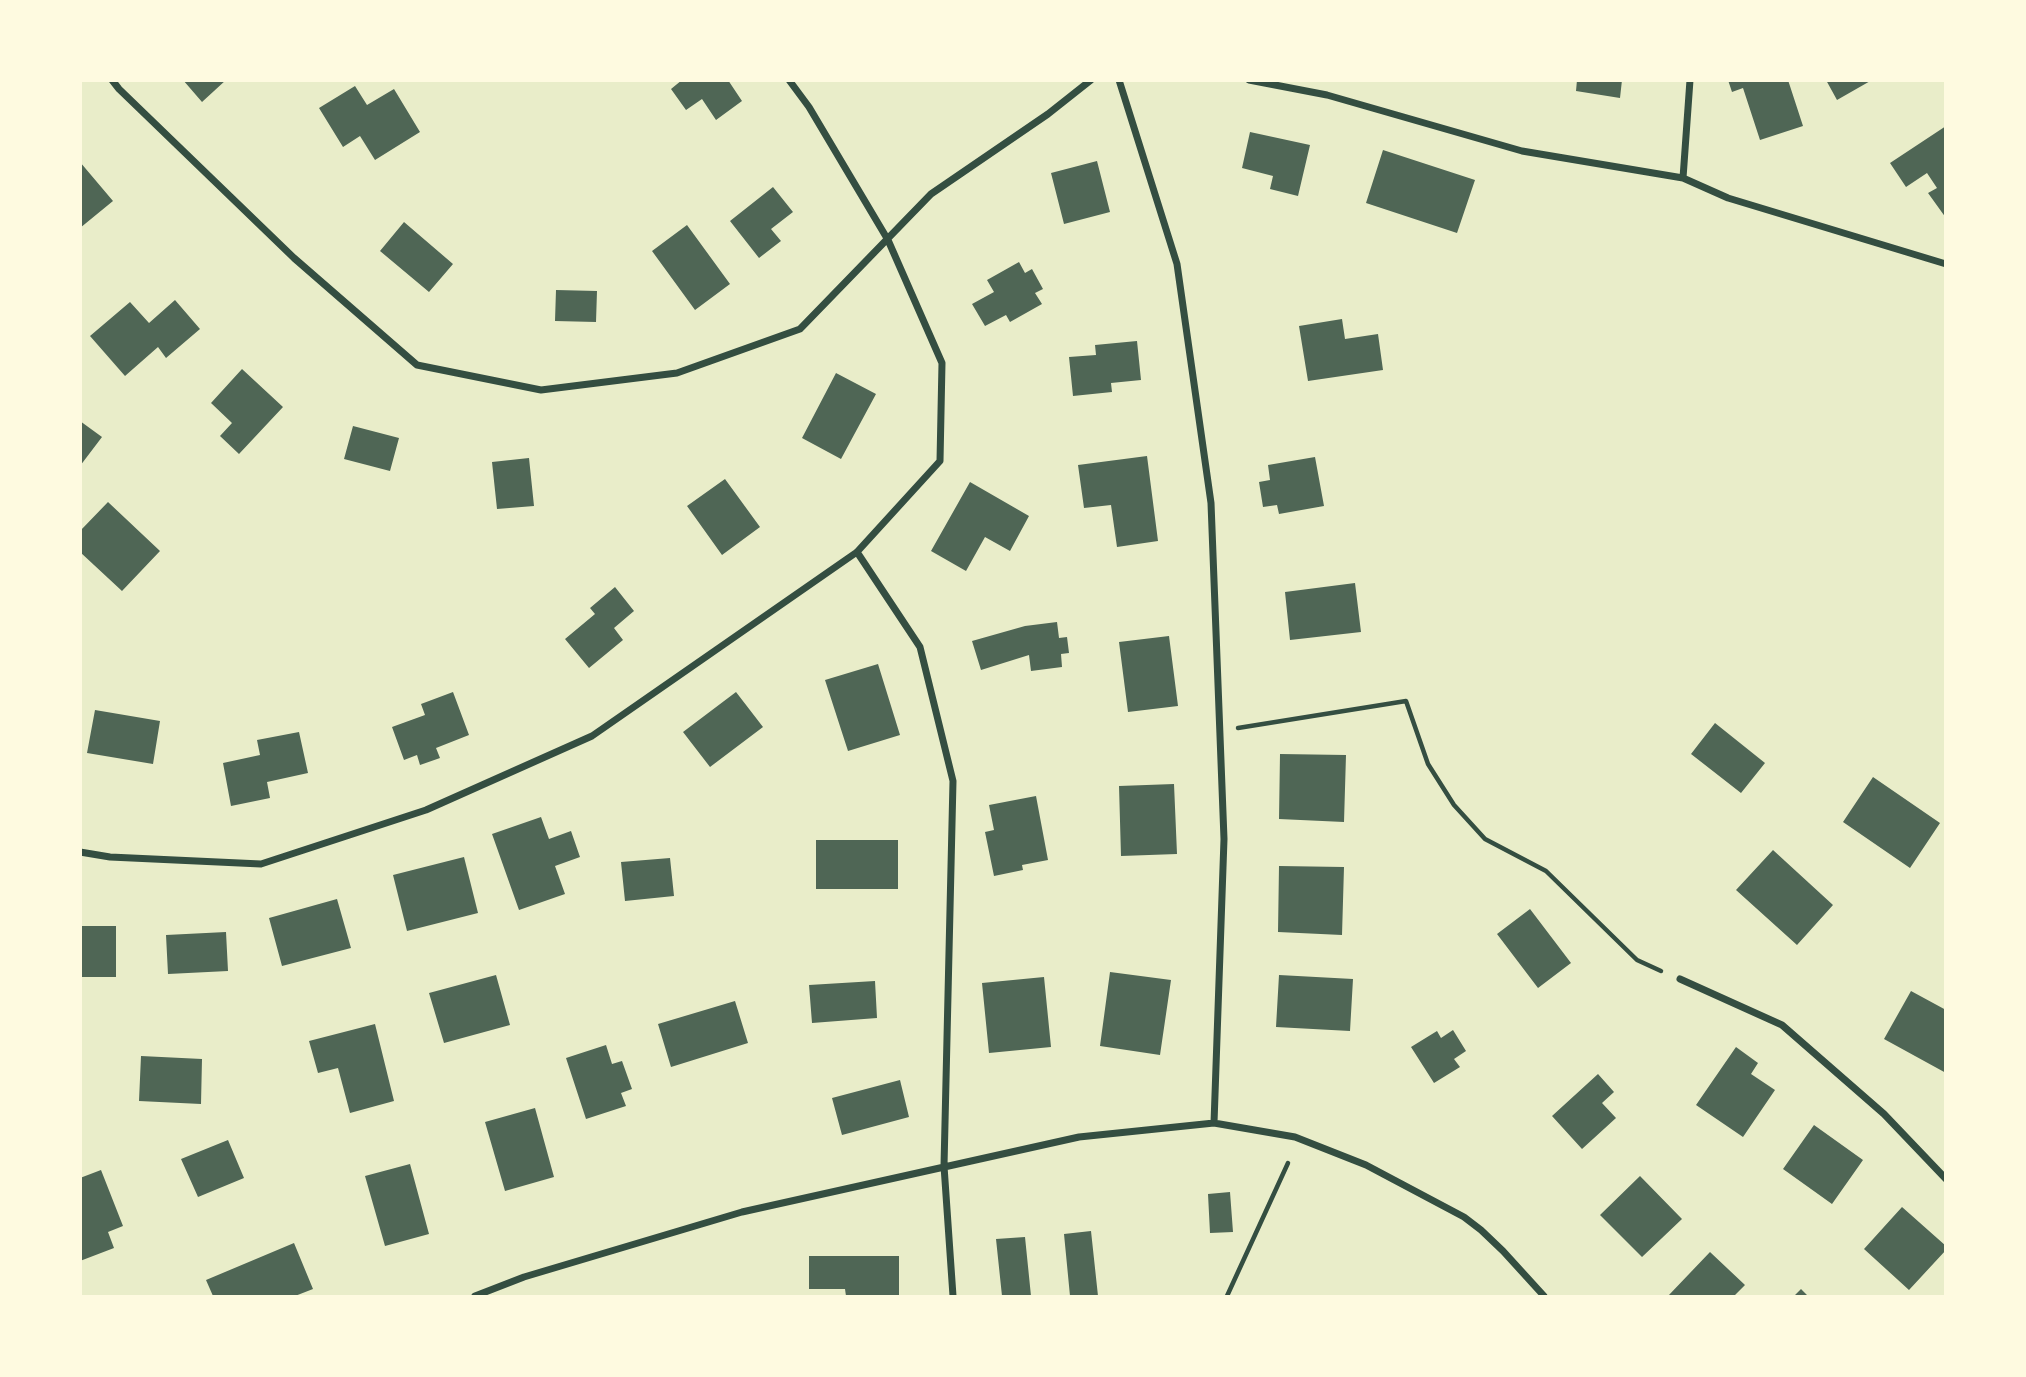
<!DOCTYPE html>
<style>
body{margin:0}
#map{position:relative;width:2026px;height:1377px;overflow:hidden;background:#e9edc9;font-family:Quicksand,sans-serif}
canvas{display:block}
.frame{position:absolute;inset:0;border:82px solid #fefae0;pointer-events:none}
</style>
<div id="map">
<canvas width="2026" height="1377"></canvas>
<div class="frame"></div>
</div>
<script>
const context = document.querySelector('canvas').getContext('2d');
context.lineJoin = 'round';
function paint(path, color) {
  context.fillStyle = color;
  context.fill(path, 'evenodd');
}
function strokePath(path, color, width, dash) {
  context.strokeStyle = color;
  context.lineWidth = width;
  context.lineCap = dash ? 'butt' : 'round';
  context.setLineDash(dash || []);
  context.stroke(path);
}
const building = new Path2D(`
 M183,80h43l-24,22z
 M682,80h46l14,21 -26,19 -14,-21 -16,11 -15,-21z
 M1577,80h45l-2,18 -44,-7z
 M1728,80h60l15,46 -43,14 -17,-52 -11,4z
 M1826,80h46l-35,20z
 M355,86l12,19 27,-16 26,43 -45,28 -15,-24 -17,11 -24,-39z
 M1946,126v92l-18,-25 9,-5 -10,-15 -21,14 -16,-24z
 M1250,132l60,13 -12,51 -28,-7 3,-13 -31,-8z
 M1383,150l92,30 -18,53 -91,-30z
 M1097,161l13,51 -46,12 -13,-51z
 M80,162l33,39 -33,27z
 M773,187l20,25 -22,17 10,12 -22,17 -29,-37z
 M404,222l49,42 -24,28 -49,-41z
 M687,225l43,59 -35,26 -43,-59z
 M1019,262l6,11 7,-4 11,20 -8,4 7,11 -32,18 -4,-7 -21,11 -13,-22 22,-12 -7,-12z
 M556,290l41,1 -1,31 -41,-1z
 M175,300l25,29 -34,29 -8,-11 -33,29 -35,-40 40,-34 19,21z
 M1342,319l3,20 33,-5 5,36 -75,11 -9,-55z
 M1137,341l4,39 -30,3 1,9 -39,4 -4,-39 27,-2 -1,-10z
 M242,369l41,38 -44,47 -19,-18 12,-13 -21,-20z
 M836,373l40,21 -35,65 -39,-21z
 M80,421l22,16 -22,29z
 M353,426l46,12 -9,33 -46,-12z
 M1147,456l11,85 -41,6 -6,-42 -27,3 -6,-43z
 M1315,457l9,49 -45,8 -2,-9 -14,2 -4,-25 11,-2 -2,-15z
 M529,458l5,48 -37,3 -5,-47z
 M725,479l35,48 -38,28 -35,-49z
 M970,482l59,34 -19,35 -25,-14 -19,34 -35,-20z
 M108,502l52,49 -38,40 -42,-39v-21z
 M1355,583l6,49 -71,8 -5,-48z
 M615,587l19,24 -20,17 9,12 -34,28 -24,-29 30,-25 -5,-6z
 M1057,622l2,16 8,-1 2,16 -8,1 1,13 -31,4 -2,-16 -48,15 -9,-29 53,-15z
 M1169,636l9,70 -50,6 -9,-70z
 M878,664l22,71 -52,16 -23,-71z
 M453,692l16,43 -33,13 4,10 -20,7 -3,-10 -13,5 -12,-33 33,-12 -4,-11z
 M736,692l27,35 -53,40 -27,-35z
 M95,710l65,11 -7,43 -66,-11z
 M1715,723l50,40 -24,30 -50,-39z
 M299,732l9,41 -41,9 3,16 -39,8 -8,-43 37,-8 -3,-15z
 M1280,754l66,1 -2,67 -65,-3z
 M1873,777l67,46 -30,45 -67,-46z
 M1174,784l3,70 -56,2 -2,-70z
 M1036,796l12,64 -26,5 1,5 -29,6 -9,-44 9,-2 -5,-25z
 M541,817l8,22 22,-8 9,26 -25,9 10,28 -46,16 -27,-76z
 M816,840h82v49h-82z
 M1773,850l60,55 -36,40 -61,-55z
 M464,857l14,56 -71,18 -14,-56z
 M670,858l4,38 -49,5 -4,-39z
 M1279,866l65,1 -2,68 -64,-3z
 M337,899l14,49 -69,18 -13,-48z
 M1530,909l41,54 -33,25 -41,-54z
 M80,926h36v51h-36z
 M226,932l2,39 -60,3 -2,-39z
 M1110,972l61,8 -11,75 -60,-9z
 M496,975l14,50 -66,18 -15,-50z
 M1279,975l74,4 -3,52 -74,-4z
 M1044,977l7,70 -62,6 -7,-70z
 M875,981l2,37 -65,5 -3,-38z
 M1911,991l35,19v63l-62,-34z
 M735,1001l13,42 -77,24 -13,-43z
 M375,1024l19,77 -44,12 -12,-45 -20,5 -9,-32z
 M1453,1030l13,21 -12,8 6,8 -26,16 -23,-36 26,-16 4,7z
 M606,1045l6,19 10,-3 10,28 -11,4 5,13 -40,13 -20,-61z
 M1736,1047l22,16 -7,11 24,16 -32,47 -47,-32z
 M141,1056l61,3 -1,45 -62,-3z
 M1598,1074l16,18 -12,11 14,15 -34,31 -30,-33z
 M900,1080l9,37 -67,18 -10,-37z
 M535,1108l19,69 -49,14 -20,-69z
 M1814,1125l49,35 -31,44 -49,-35z
 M228,1140l16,38 -46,19 -17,-38z
 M410,1164l19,70 -44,12 -20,-70z
 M101,1170l22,56 -15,6 6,16 -34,13v-83z
 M1640,1176l42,43 -40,38 -42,-42z
 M1230,1192l3,40 -23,1 -2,-39z
 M1902,1207l44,39v4l-37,40 -45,-41z
 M1091,1231l7,65h-28l-6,-62z
 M1025,1237l6,59h-29l-6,-57z
 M294,1243l19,46 -18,7h-82l-7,-16z
 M1710,1252l35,33 -11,11h-66z
 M809,1256h90v40h-53l-1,-7h-36z
 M1801,1289l7,7h-14z`);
const path = new Path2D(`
 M1238,728l168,-27 22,63 26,41 31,34 61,32 91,89 24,11
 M1227,1296l61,-133`);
const minor = new Path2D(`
 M112,80l7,9 175,169 123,107 124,25 136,-17 123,-44 131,-135 117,-80 43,-34
 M1119,80l58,184 34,239 13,336 -10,284
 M1249,80l78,15 195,56 161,27 45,20 218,66
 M1683,178l7,-98
 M857,552l63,95 33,134 -9,385 9,130
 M80,852l30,5 151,7 165,-54 166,-74 265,-184 83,-91 2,-98 -54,-123 -79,-133 -20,-27
 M1680,979l102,46 102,89 62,65
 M475,1296l49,-19 218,-65 337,-75 135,-14 81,14 71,28 98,52 17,13 22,21 41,45`);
paint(building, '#4f6655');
strokePath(path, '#344e41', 4.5);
strokePath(minor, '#344e41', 7);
</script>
